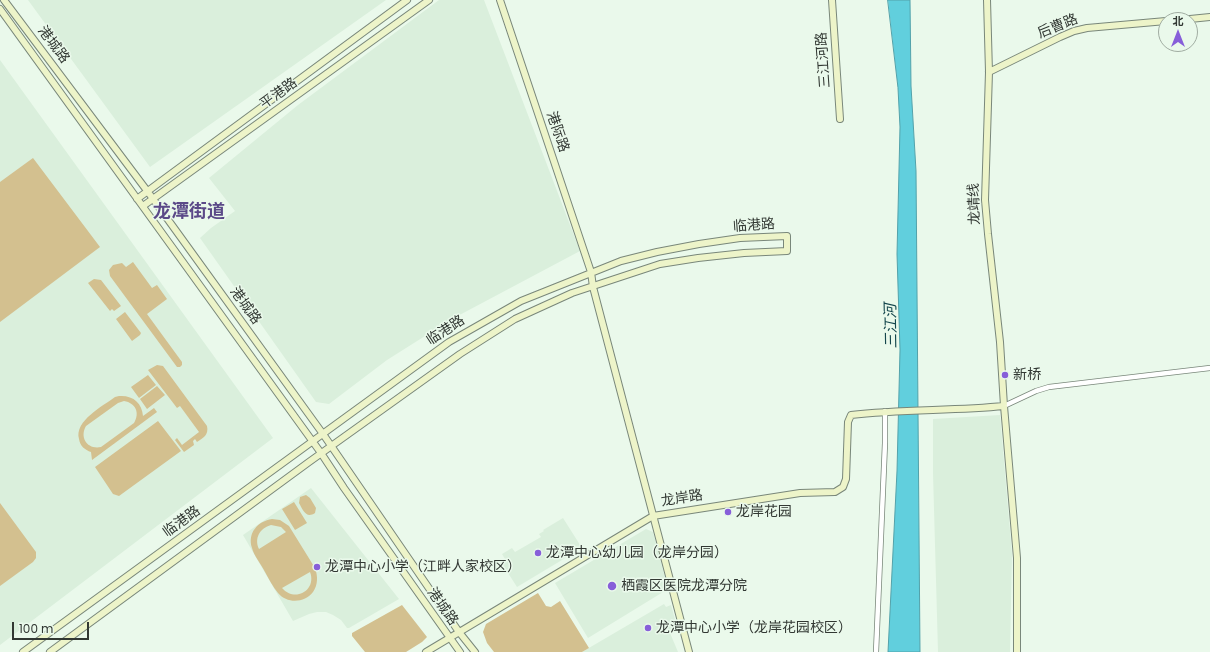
<!DOCTYPE html>
<meta charset="utf-8">
<style>
body{margin:0}
#map{position:relative;width:1210px;height:652px;overflow:hidden;background:#eaf9eb;font-family:Poppins,"Noto Sans SC",sans-serif}
canvas{display:block}
.north{position:absolute;left:1158px;top:12px;width:40px;height:40px;box-sizing:border-box;background:#eaf9eb;border:1px solid #a0aca1;border-radius:50%;rotate:0deg;font-size:11px;font-weight:700;line-height:16px;text-align:center;color:#323833}
.north::after{content:'';display:block;margin:auto;width:14px;height:18px;background:#875fd9;clip-path:polygon(50% 0,100% 100%,50% 72%,0 100%)}
.scale{position:absolute;left:12px;top:622px;width:77px;height:18px;box-sizing:border-box;border:2px solid #323833;border-top:0;padding-left:5px;font-size:12px;line-height:14px;white-space:nowrap;color:#323833;-webkit-text-stroke:3px #eaf9eb;paint-order:stroke}
</style>
<div id="map">
<canvas width="1210" height="652"></canvas>
<div class="north">北</div>
<div class="scale">100 m</div>
</div>
<script>
const context = document.querySelector('canvas').getContext('2d');
context.lineJoin = 'round';
function paint(path, color) {
  context.fillStyle = color;
  context.fill(path, 'evenodd');
}
function strokePath(path, color, width, dash) {
  context.strokeStyle = color;
  context.lineWidth = width;
  context.lineCap = dash ? 'butt' : 'round';
  context.setLineDash(dash || []);
  context.stroke(path);
}
function label(font, color, halo, rows, align = 'center') {
  context.font = font + ' Poppins,"Noto Sans SC",sans-serif';
  context.lineWidth = 3;
  context.setLineDash([]);
  context.textBaseline = 'middle';
  context.strokeStyle = halo;
  context.fillStyle = color;
  for (const [text, x, y, turn = 0] of rows) {
    context.save();
    context.translate(x, y);
    context.rotate((+turn || 0) * Math.PI / 180);
    context.textAlign = isNaN(turn) ? turn : align;
    if (halo) context.strokeText(text, 0, 0);
    context.fillText(text, 0, 0);
    context.restore();
  }
}
const built = new Path2D(`
 M28,0h358l-236,167z
 M439,0h45l96,251 -128,68 -65,41 -58,44 -13,-2 -116,-164 11,-10 24,-17 -26,-33 89,-73z
 M0,60l273,378 -273,207z
 M1000,415l12,139 -2,98h-72l-5,-179v-54z
 M311,488l88,111 -50,29h-2l-6,-8 -8,-5 -7,-3h-9l-8,2 -16,7 -50,-86z
 M563,518l19,30 -65,39 -16,-25 4,-3 -3,-5 10,-6 3,4 26,-15 -2,-3 5,-3 -1,-1z
 M646,529l7,3 15,57 -80,49 -33,-55z
 M664,604l2,3 5,-2 5,18 -6,10 8,19h-96z`);
const green = new Path2D(`
 M33,158l67,89 -100,75v-140z
 M133,262l19,26 5,-3 10,14 -20,15 35,48v3l-2,2h-3l-67,-91 -1,-6 4,-5 9,-2 4,4z
 M94,279l7,1 20,26 -7,5 -2,-2 -2,2 -22,-28z
 M125,312l16,21 -1,2 -8,6 -16,-22z
 M157,365l6,1 44,60c2,9 -4,12 -10,16l-2,-3 -2,2 1,4 -10,7 -9,-12 2,-2 5,7 17,-13 -19,-26 -3,2 -29,-38z
 M148,375l8,10 -17,13 -8,-11z
 M157,386l8,9 -18,14 -7,-10z
 M119,396c14,-1 23,7 24,20l11,-8 3,4 -65,48 -1,-8c-6,-2 -11,-6 -12,-13 -5,-18 24,-33 36,-42zM124,401c12,2 16,12 10,22l-33,24c-13,3 -22,-9 -15,-21l32,-23z
 M158,421l23,30 -62,45 -6,-2 -18,-27z
 M306,495l4,3 6,10 -1,5c-9,6 -12,-3 -16,-10l1,-6z
 M294,502l13,21 -12,7 -13,-21z
 M0,503l36,49v6l-3,4 -33,24z
 M272,519l8,1 9,6 26,42c3,8 3,17 -2,24 -8,11 -26,12 -35,1 -5,-6 -9,-14 -13,-21 -4,-8 -11,-16 -13,-24 -5,-15 6,-27 20,-29zM271,525l10,2 5,5 -27,17c-5,-11 1,-21 12,-24zM310,572c7,18 -15,31 -28,16z
 M538,593l8,13 5,1 9,-6 29,47 -7,4h-88l-7,-9 -4,-11 3,-8z
 M402,605l25,32 -5,5 -16,10h-41l-13,-16v-3z`);
const water = new Path2D(`
 M888,0h22l1,86 5,85 4,481h-32l9,-181 3,-121 -3,-96 3,-127 -2,-39z`);
const street = new Path2D(`
 M1004,406l32,-15 13,-4 161,-19
 M876,652l9,-209v-32`);
const secondary = new Path2D(`
 M4,0l144,192 175,242 136,198 16,20
 M500,0l91,272 2,15 96,365
 M832,0l8,119
 M987,0l2,72 -4,128 3,34 12,108 4,64 13,152v94
 M0,9l321,444 23,35 116,164
 M1180,20l30,-3
 M989,72l71,-35 14,-6 13,-3 79,-7
 M137,199l270,-199
 M143,206l286,-206
 M23,652l426,-310 72,-41 100,-40 36,-9 42,-8 41,-6 47,-2v15l-43,2 -46,5 -38,6 -88,29 -57,26 -55,35 -151,108 -259,190
 M426,652l227,-136 147,-23 35,-1 8,-5 3,-8 2,-57 3,-7c51,-6 102,-4 153,-9`);
const markers = [
 [1005,375,4,"#875fd9"],
 [728,512,4,"#875fd9"],
 [538,553,4,"#875fd9"],
 [317,567,4,"#875fd9"],
 [612,586,5,"#875fd9"],
 [648,628,4,"#875fd9"]
];
const streetNames = [
 ["后曹路",1058,27,-22],
 ["港城路",53,45,53],
 ["三江河路",824,60,-94],
 ["平港路",279,94,-36],
 ["港际路",557,132,71],
 ["龙靖线",975,204,-92],
 ["临港路",754,226,-4],
 ["港城路",245,306,54],
 ["临港路",446,331,-33],
 ["龙岸路",682,499,-9],
 ["临港路",182,522,-36],
 ["港城路",442,607,55]
];
const poiNames = [
 ["新桥",1013,375],
 ["龙岸花园",736,512],
 ["龙潭中心幼儿园（龙岸分园）",546,553],
 ["龙潭中心小学（江畔人家校区）",325,567],
 ["栖霞区医院龙潭分院",621,586],
 ["龙潭中心小学（龙岸花园校区）",656,628]
];
const waterNames = [
 ["三江河",892,326,-91]
];
const districtNames = [
 ["龙潭街道",189,212]
];
paint(built, '#daefdc');
paint(green, '#d3c08f');
paint(water, '#61cfdd');
strokePath(water, '#53a2aa', 1);
strokePath(street, '#79877a', 6);
strokePath(secondary, '#79877a', 8);
strokePath(street, '#fff', 4.5);
strokePath(secondary, '#edf4c9', 6);
for (const [x, y, r, color] of markers) {
  const dot = new Path2D();
  dot.arc(x, y, r, 0, 2 * Math.PI);
  context.fillStyle = color;
  context.fill(dot);
  strokePath(dot, '#eaf9eb', 1.5);
}
label('14px', '#323833', '#eaf9eb', streetNames);
label('14px', '#323833', '#eaf9eb', poiNames, 'left');
label('italic 15px', '#14464c', '#eaf9eb', waterNames);
label('bold 18px', '#5b4988', '#eaf9eb', districtNames);
</script>
